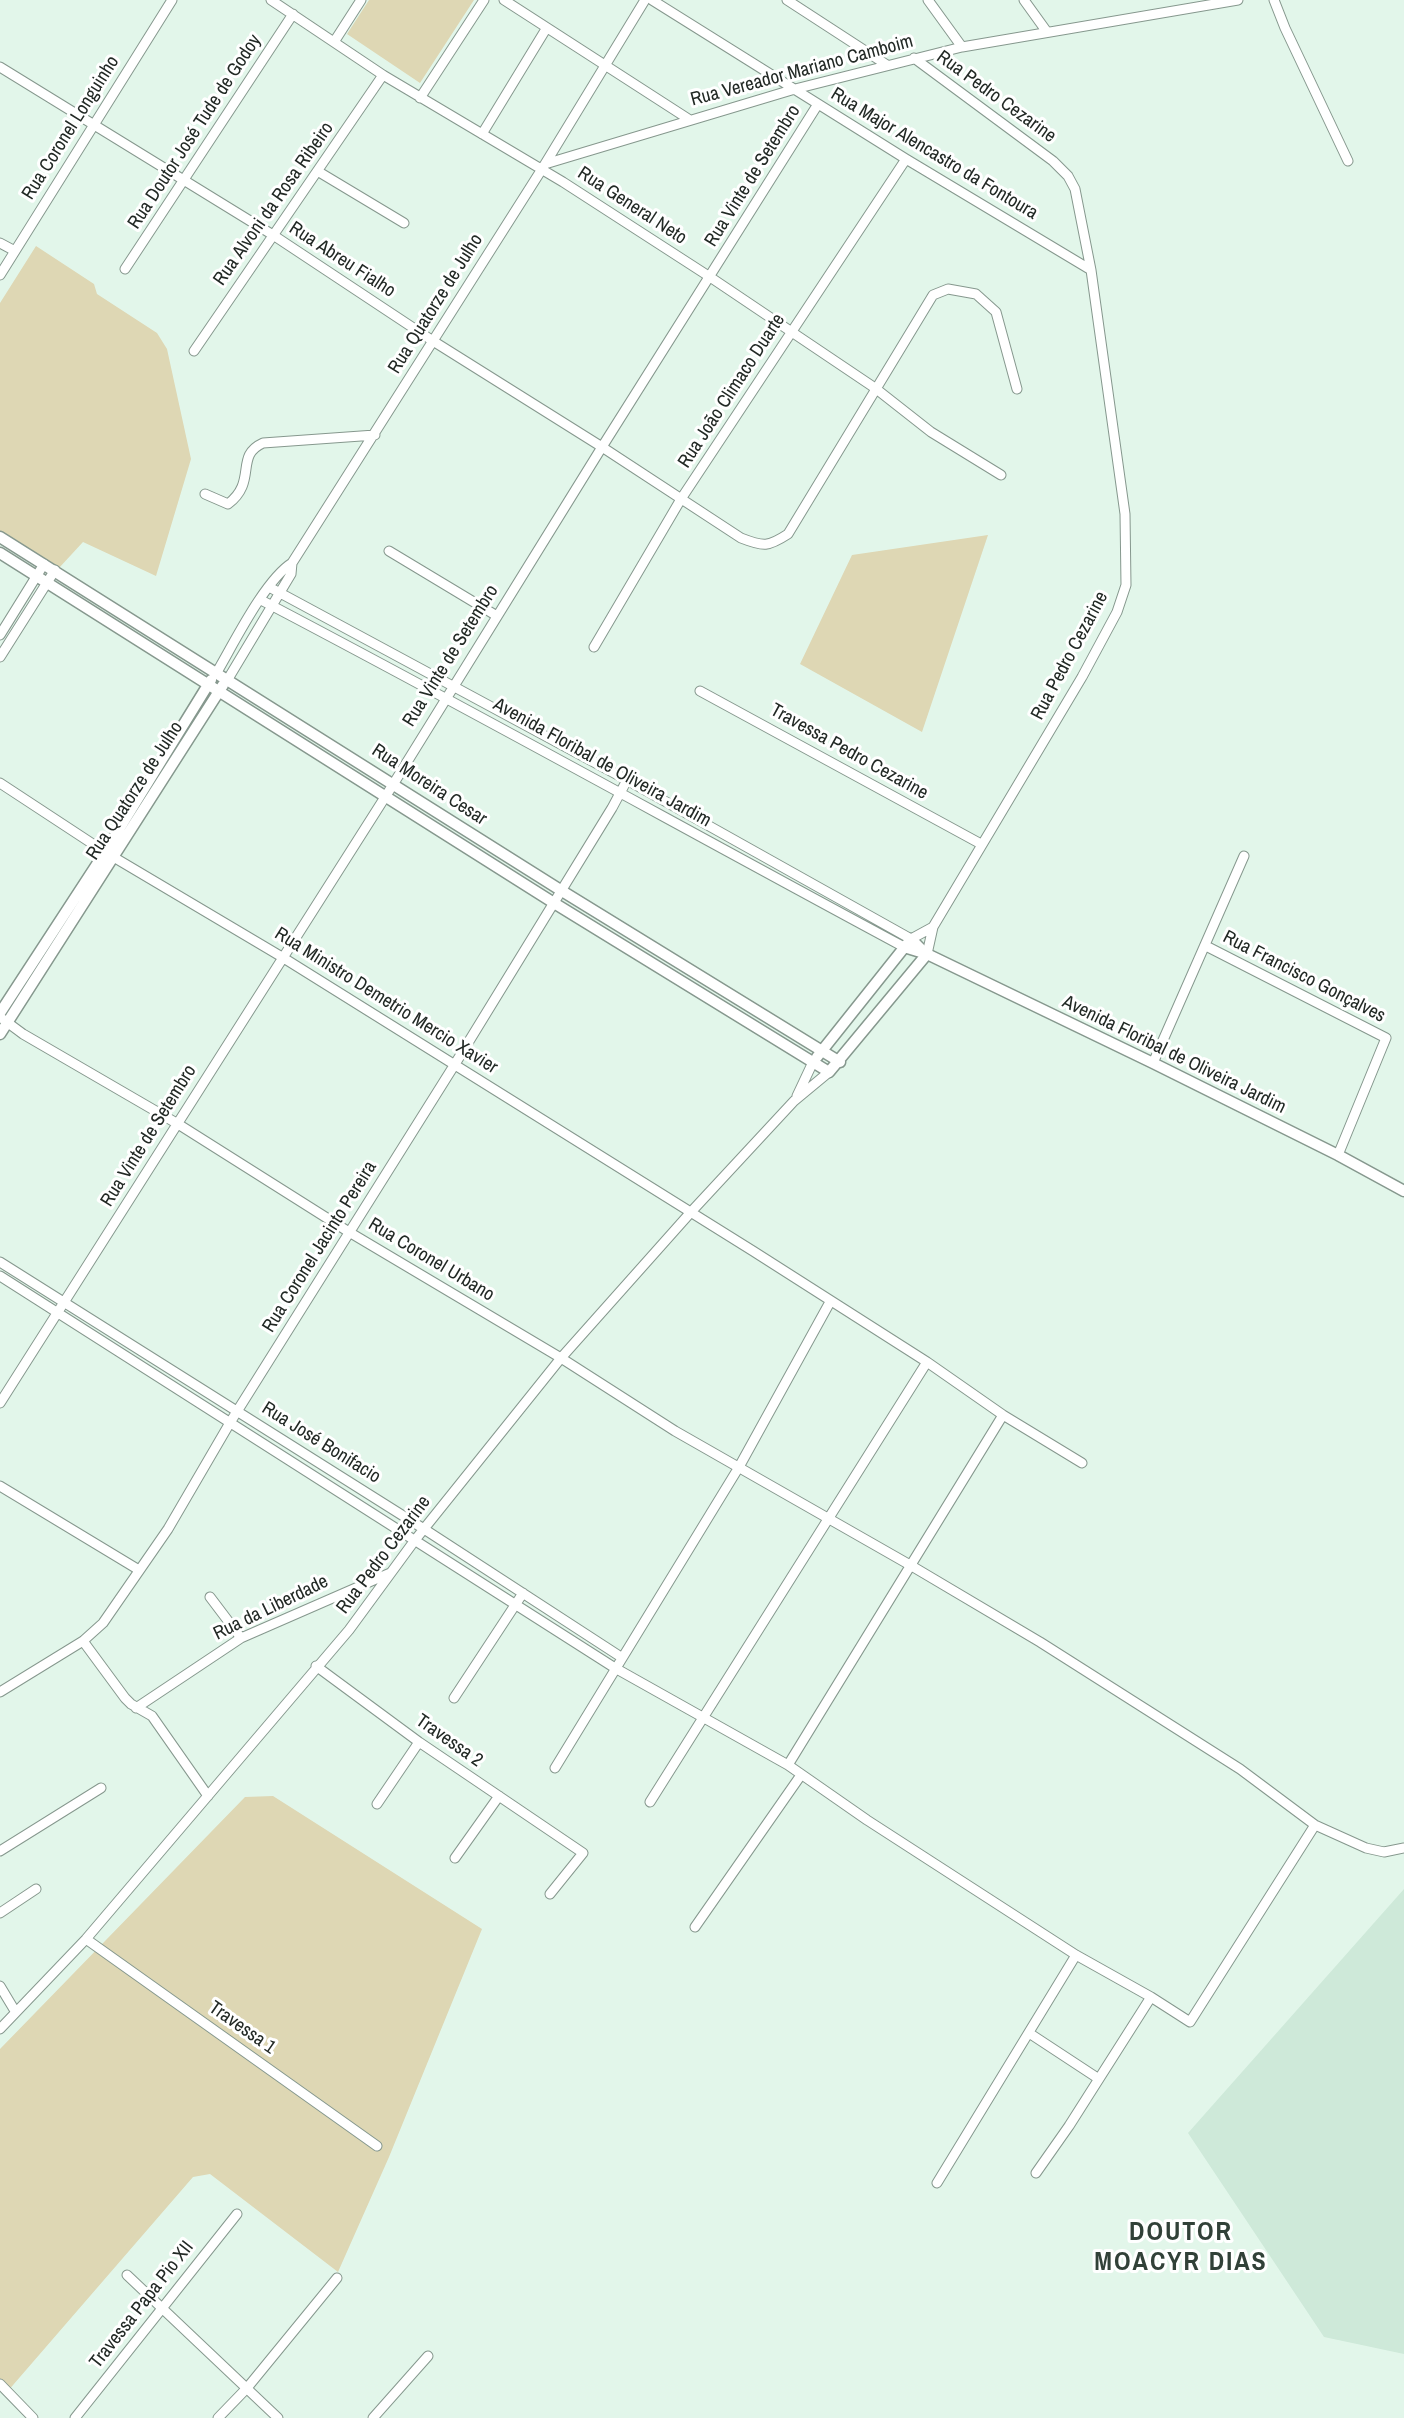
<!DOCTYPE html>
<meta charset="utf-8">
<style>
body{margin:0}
canvas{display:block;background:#e2f6ea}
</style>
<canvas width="1404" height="2418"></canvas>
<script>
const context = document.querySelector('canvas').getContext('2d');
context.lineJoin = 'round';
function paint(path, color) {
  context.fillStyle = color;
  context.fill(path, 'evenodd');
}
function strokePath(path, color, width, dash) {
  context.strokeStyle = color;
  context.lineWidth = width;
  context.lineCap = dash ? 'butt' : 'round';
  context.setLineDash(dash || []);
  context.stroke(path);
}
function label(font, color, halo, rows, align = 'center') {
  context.font = font + ' "Archivo Narrow",sans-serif';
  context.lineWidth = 6;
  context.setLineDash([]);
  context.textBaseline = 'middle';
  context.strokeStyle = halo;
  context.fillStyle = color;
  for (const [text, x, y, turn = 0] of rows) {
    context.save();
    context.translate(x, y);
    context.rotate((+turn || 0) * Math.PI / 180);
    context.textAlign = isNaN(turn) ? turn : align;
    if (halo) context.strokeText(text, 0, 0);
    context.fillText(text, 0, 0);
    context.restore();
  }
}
const built = new Path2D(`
 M1404,1889v465l-80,-17 -136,-204z`);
const green = new Path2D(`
 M369,0h105l-54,83 -73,-49z
 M36,246l58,38 3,10 60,39 10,16 24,110 -35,117 -73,-34 -24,26 -59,-37v-228z
 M988,535l-66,197 -122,-68 52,-109z
 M273,1796l209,133 -93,228 -51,115 -128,-98 -17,3 -186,215 -7,-8v-335l245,-252z`);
const minor = new Path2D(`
 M271,0l112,75 180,107 147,95 165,111 56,44 70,43
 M504,0l186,120
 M652,0l254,159 185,111
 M787,0l100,65
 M928,0l34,47
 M1024,0l23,32
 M1274,0l11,28 63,133
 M334,42l27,-42
 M0,67l273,168 160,106 169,106 139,91c23,9 27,9 47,-4l145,-239 15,-6 28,5 20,18 21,77
 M420,98l64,-98
 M482,134l64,-105
 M545,164l250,-75 167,-42 276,-47
 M319,172l85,51
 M0,243l15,8
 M125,269l168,-255
 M0,275l172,-275
 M194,351l189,-276
 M205,494l23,10c30,-23 6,-48 35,-61l112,-8
 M389,551l108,65
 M269,587l358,193 284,159 22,-12 149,-250 35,-65 9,-27 -1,-71 -34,-244 -16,-81 -7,-13 -15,-15 -139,-103
 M261,600c216,113 429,232 643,347
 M0,635l44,-71
 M594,647l87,-148 225,-340
 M0,657l55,-87
 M217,672c17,-29 48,-92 75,-109l250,-394 103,-169
 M228,679l63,-105 1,-11
 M700,691l281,153
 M0,783l105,69 177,105 471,294 174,111 76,53 79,48
 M1206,946l180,92 -48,117
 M927,954l6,-27
 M0,1017l23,17 155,90 171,108 212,126 114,73 235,134 130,77 200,127 75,56 51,23 18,4 20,-4
 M1153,1063l91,-207
 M797,1096l16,-34
 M0,1262l424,267 197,128
 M0,1276l615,392 173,97 79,55 209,135 75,42 39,25 125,-197
 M0,1403l394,-620 208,-336 216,-343
 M0,1486l139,84
 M210,1597l31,41
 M83,1641l42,57 6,6 21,12 56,80
 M316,1666l103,76 164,111 -33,41
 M0,1692l83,-51 20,-18 65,-94 63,-108 224,-357 157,-256 15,-28
 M454,1698l69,-105
 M136,1708l105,-70 149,-65
 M788,1765l215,-350
 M555,1768l184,-301 91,-165
 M650,1802l277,-440
 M377,1804l42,-62
 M0,1851l101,-63
 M455,1858l44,-62
 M0,1913l36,-24
 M695,1927l106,-152
 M86,1939l291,207
 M0,1986l15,25
 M0,2029l86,-90 263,-309 66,-90 146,-182 130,-146 103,-111 35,-29
 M1029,2033l70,46
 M1036,2173l33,-47 82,-129
 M937,2183l139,-228
 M127,2275l151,143
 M0,2384l33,34
 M75,2418l162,-204
 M218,2418l29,-30 90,-110
 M373,2418l55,-62`);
const tertiary = new Path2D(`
 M0,537l562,354 278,171
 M0,553l554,350 275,169 98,-118
 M904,947l23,7 226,109 185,92 66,36
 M0,1013l105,-161 106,-172
 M0,1034l223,-349
 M817,1057l94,-118 13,13`);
const streetNames = [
 ["Rua Vereador Mariano Camboim",802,71,-15],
 ["Rua Pedro Cezarine",996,97,36],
 ["Rua Coronel Longuinho",71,128,-58],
 ["Rua Doutor José Tude de Godoy",195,132,-57],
 ["Rua Major Alencastro da Fontoura",934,154,31],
 ["Rua Vinte de Setembro",753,176,-58],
 ["Rua Alvoni da Rosa Ribeiro",274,204,-55],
 ["Rua General Neto",632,206,33],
 ["Rua Abreu Fialho",342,260,33],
 ["Rua Quatorze de Julho",436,304,-58],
 ["Rua João Climaco Duarte",732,391,-57],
 ["Rua Vinte de Setembro",451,656,-58],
 ["Rua Pedro Cezarine",1070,656,-62],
 ["Travessa Pedro Cezarine",849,752,29],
 ["Avenida Floribal de Oliveira Jardim",602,763,29],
 ["Rua Moreira Cesar",429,785,33],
 ["Rua Quatorze de Julho",135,791,-57],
 ["Rua Francisco Gonçalves",1304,977,27],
 ["Rua Ministro Demetrio Mercio Xavier",386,1001,32],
 ["Avenida Floribal de Oliveira Jardim",1174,1055,26],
 ["Rua Vinte de Setembro",149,1136,-58],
 ["Rua Coronel Jacinto Pereira",320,1247,-58],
 ["Rua Coronel Urbano",431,1260,31],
 ["Rua José Bonifacio",321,1443,32],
 ["Rua Pedro Cezarine",384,1555,-53],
 ["Rua da Liberdade",271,1608,-26],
 ["Travessa 2",449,1741,35],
 ["Travessa 1",242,2028,35],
 ["Travessa Papa Pio XII",142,2305,-52]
];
const districtNames = [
 ["DOUTOR",1181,2233],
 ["MOACYR DIAS",1181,2263]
];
paint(built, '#cee9d9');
paint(green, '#ded7b4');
strokePath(minor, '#86988e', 11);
strokePath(tertiary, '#86988e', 13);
strokePath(minor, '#fff', 9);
strokePath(tertiary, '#fff', 10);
label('19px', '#222925', '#fff', streetNames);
context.letterSpacing = '2px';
label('bold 26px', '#314138', '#fff', districtNames);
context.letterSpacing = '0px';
</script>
